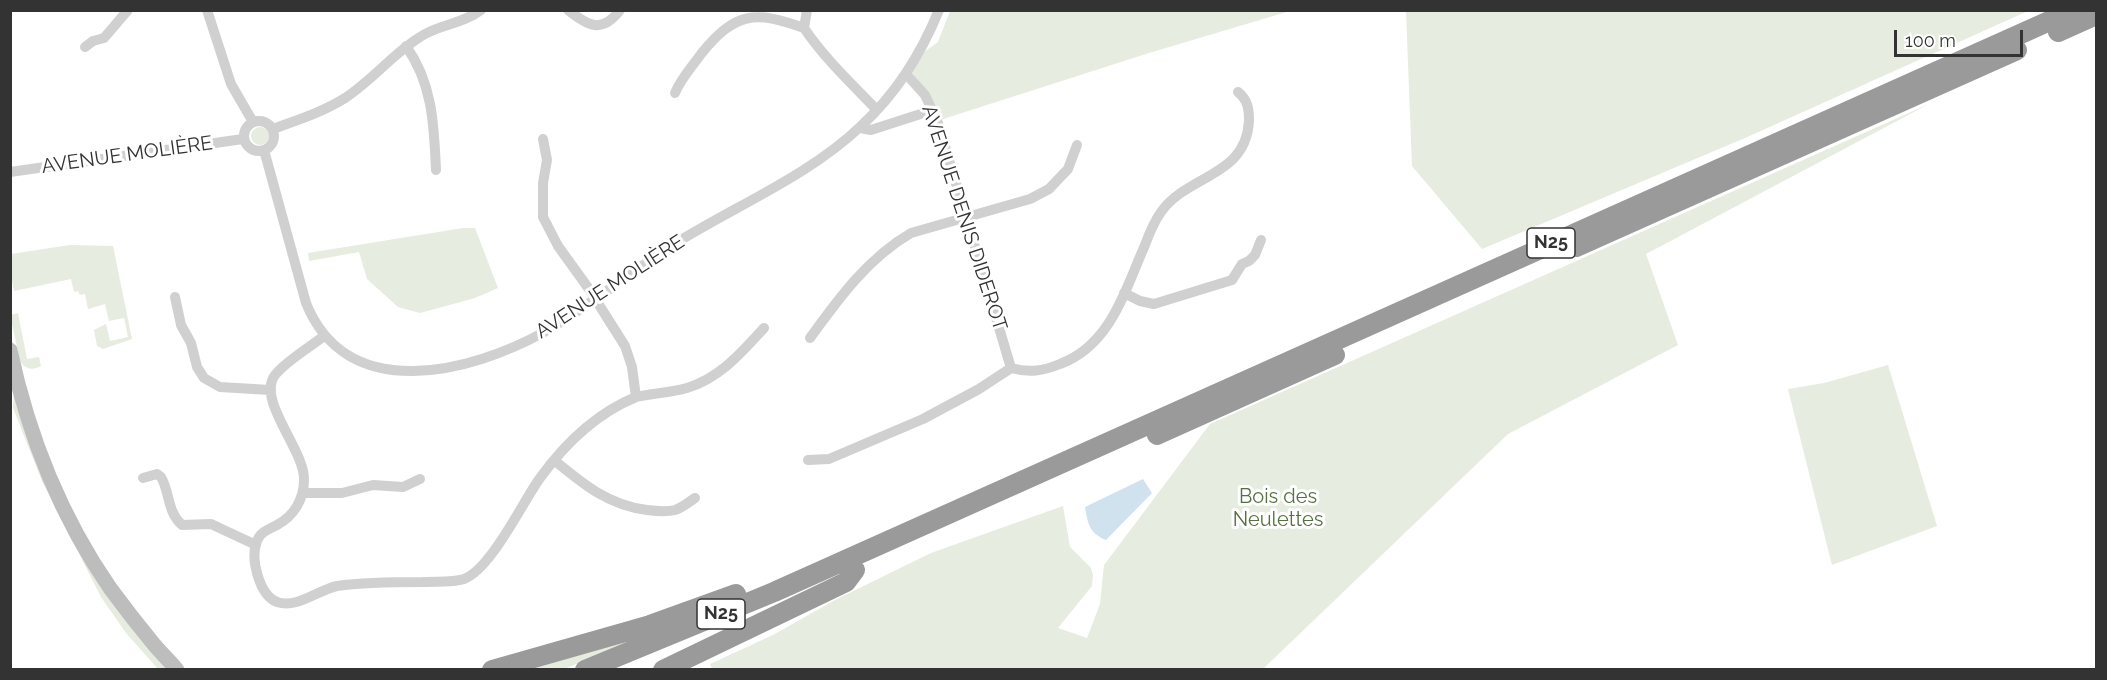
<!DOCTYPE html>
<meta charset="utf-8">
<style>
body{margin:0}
#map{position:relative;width:2107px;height:680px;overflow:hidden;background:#fff;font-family:Raleway,sans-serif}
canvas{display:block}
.frame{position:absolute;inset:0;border:12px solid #333;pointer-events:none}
.scale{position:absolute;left:1894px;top:30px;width:129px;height:27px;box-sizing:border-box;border:3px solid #333;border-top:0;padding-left:8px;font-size:18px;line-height:21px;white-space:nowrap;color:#333;-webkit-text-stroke:4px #fff;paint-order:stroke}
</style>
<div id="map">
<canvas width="2107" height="680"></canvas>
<div class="frame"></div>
<div class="scale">100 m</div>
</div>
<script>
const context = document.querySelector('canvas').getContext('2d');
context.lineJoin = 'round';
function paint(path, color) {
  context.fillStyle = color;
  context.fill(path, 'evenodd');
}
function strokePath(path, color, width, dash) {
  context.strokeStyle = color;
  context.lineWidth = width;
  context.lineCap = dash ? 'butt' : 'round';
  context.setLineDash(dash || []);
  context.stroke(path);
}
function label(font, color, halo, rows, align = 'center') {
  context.font = font + ' Raleway,sans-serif';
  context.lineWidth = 6;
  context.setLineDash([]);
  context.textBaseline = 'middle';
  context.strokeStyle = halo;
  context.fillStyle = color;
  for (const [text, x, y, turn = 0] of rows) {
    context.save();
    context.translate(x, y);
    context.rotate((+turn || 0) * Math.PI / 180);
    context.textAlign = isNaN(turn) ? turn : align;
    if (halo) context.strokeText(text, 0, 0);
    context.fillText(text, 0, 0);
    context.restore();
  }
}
const green = new Path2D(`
 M950,11h340l-141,42 -209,67 -12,-28 -17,-20 13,-20 14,-10z
 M1406,11v-1l622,1 -283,127 -263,111 -70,-83z
 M1929,104l-283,150 32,91 -170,89 -245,235h-551l-2,-5 63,-29 62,-35 96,-47 132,-47 7,41 21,21 2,7 -1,11 -34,42 29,10 13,-34 4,-39 106,-141z
 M251 136a9 9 0 1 1 18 0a9 9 0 1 1-18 0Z
 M463,228h12l23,60 -23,10 -55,15 -22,-6 -31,-28 -8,-27 -50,9 -1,-8z
 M70,245l43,1 19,93 -29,10 -6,-3 -3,-16 12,-6 4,17 18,-4 -4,-19 -15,3 -4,-17 -17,5 -3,-15 -5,1 -2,-4 -4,1 -3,-13 -57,12 -3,-16v-21z
 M18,313l9,46 12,-2 2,9c-9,5 -16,3 -21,-5l-9,-42 -1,-4z
 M1888,365l49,161 -105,39 -44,-176 36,-6z
 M14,387l35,99 122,183h-13l-32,-36 -25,-36 -59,-116 -29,-73z
 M698,613l-134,56 -50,1z`);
const water = new Path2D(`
 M1143,479l9,14 -46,47c-17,-7 -18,-16 -21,-33z`);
const street = new Path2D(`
 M207,10l24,74 22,38
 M568,10c20,16 34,24 52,0
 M807,10l-3,18c21,31 47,55 73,82
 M406,46c27,38 28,80 30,124
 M85,47l8,-6 11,-3 24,-28
 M906,74l19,21 13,28 73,245
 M675,93c6,-15 17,-26 26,-39 34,-42 54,-44 103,-26
 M244 136a15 15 0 1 1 30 0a15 15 0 1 1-30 0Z
 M860,128l11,2 62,-20
 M273,129c24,-9 50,-17 72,-31 29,-19 50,-47 80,-64 18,-10 39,-11 56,-24
 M264,150l42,153c41,102 165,70 240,28 47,-27 89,-63 135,-91 59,-36 130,-66 180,-114 35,-32 60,-72 78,-116
 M10,172l233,-33
 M1124,293l16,8 14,3 78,-24 10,-16 7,-3 6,-6 6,-15
 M175,297l6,28 10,18 6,24 7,11 16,9 50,3
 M324,336c-14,11 -38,25 -49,39 -19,25 30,75 29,105 0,19 -10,36 -27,45 -8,4 -17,7 -20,16 -7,17 2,54 20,61 20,7 41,-12 60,-16 28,-4 58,-4 86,-4 13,-1 29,1 41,-3 27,-10 58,-76 76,-101 24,-33 57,-65 96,-81l-4,-30 -7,-21 -36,-57 -31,-43 -15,-29v-34l4,-23 -4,-21
 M810,338c29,-40 58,-80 101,-105l119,-34 19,-10 19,-20 9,-24
 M1011,368c18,5 32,3 49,-4 51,-19 65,-74 85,-119 4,-11 9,-23 16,-33 27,-38 85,-35 88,-91 0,-12 -1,-21 -11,-29
 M636,397c17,-4 34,-4 51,-9 33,-10 54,-35 77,-60
 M554,460c29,24 54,45 93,50 8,1 20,2 28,0 7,-2 14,-8 20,-12
 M808,460l21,-1 94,-40 56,-30 32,-21
 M143,478l14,-4 4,3c9,15 6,35 21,48l29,-1 45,21
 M303,493h39l31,-8 30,2 17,-8`);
const secondary = new Path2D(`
 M10,350c18,84 51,167 100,238 14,19 28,37 42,54 8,10 17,18 25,28`);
const highway = new Path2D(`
 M2058,32l38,-17
 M1576,247l441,-197
 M1157,435l178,-80
 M492,670l158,-45 86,-31
 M585,670l189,-78 1300,-582
 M663,670l183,-88 9,-12`);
const shields = [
 [1551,243,48],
 [721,614,48]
];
const shieldNames = [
 ["N25",1551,243],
 ["N25",721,614]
];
const streetNames = [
 ["AVENUE MOLIÈRE",127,155,-8],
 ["AVENUE DENIS DIDEROT",964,218,72],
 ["AVENUE MOLIÈRE",610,287,-33]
];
const parkNames = [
 ["Bois des",1278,497],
 ["Neulettes",1278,520]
];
paint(green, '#e6ecdf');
paint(water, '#cfe2ee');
strokePath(street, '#d0d0d0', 10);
strokePath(secondary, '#bdbdbd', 15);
strokePath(highway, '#9a9a9a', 20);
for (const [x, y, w] of shields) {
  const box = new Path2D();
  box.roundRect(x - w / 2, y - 15, w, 30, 4.5);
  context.fillStyle = '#fff';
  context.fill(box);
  strokePath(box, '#333', 1.5);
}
label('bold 18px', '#333', null, shieldNames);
label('20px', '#333', '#fff', streetNames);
label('20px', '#56703f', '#fff', parkNames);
</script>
